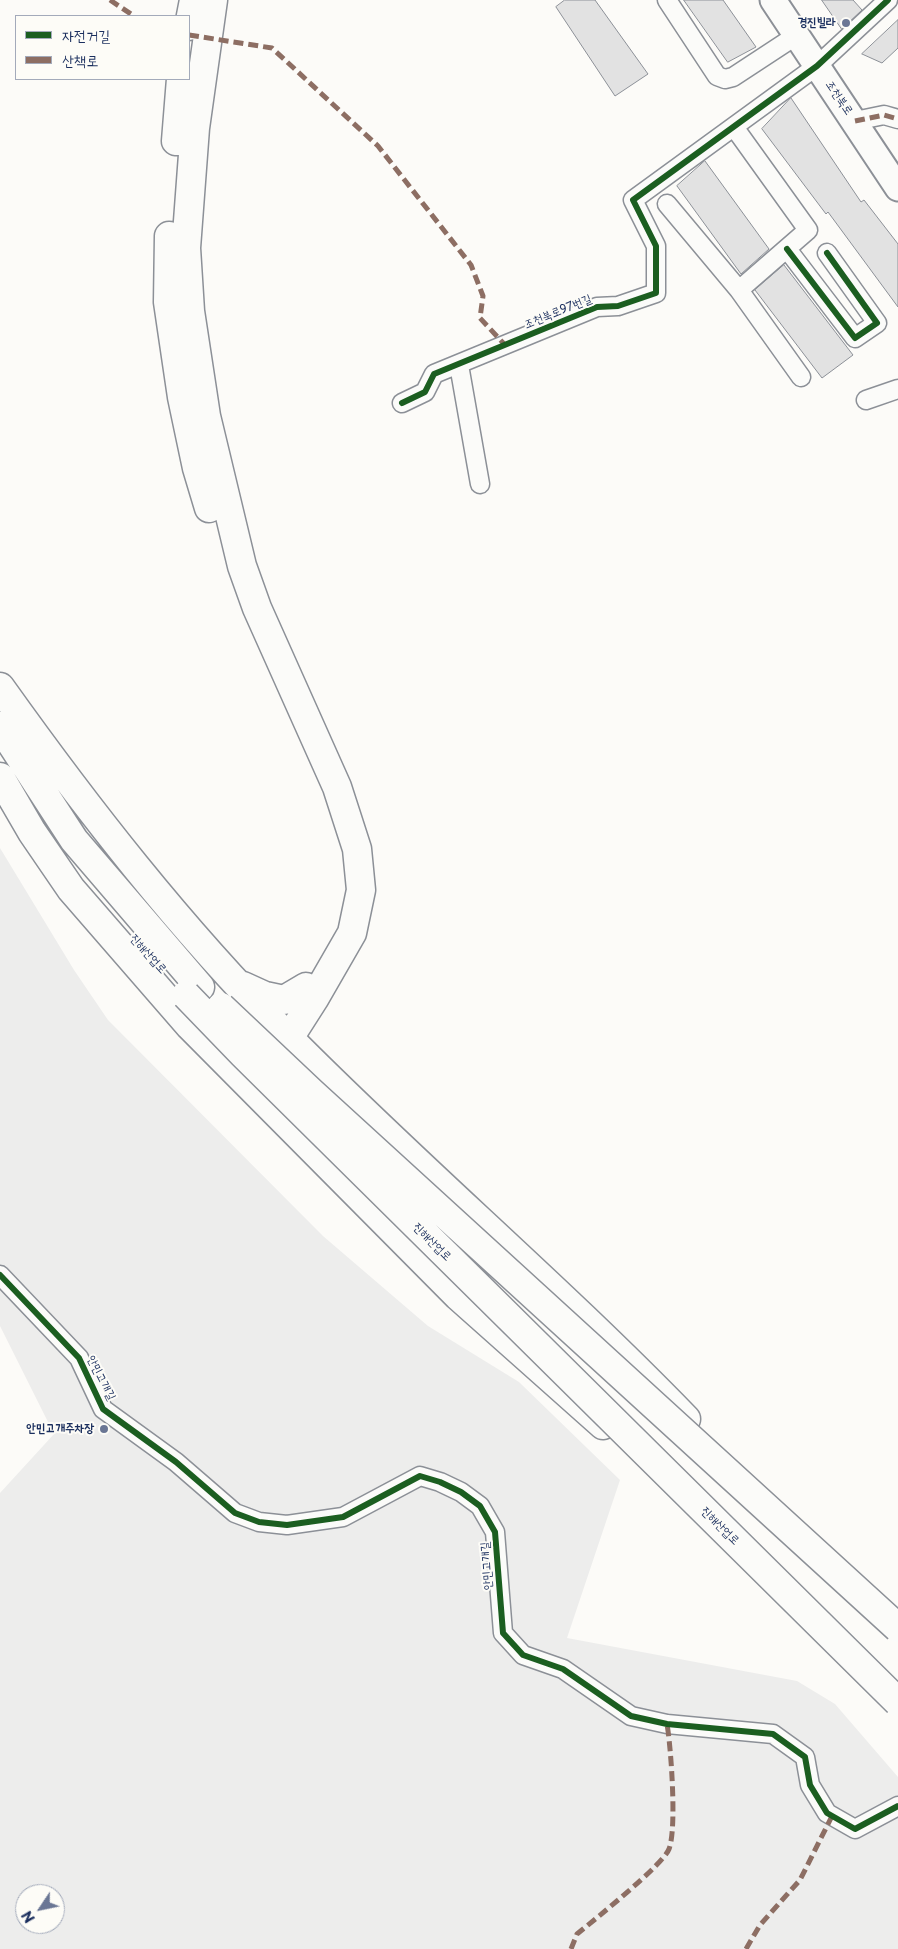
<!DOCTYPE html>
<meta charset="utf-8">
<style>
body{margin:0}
#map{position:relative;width:898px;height:1949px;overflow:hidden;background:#fcfbf8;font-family:"Playpen Sans","Poor Story",sans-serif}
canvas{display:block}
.legend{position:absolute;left:15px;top:15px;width:175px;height:65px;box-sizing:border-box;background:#fdfcf7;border:1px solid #a3aaba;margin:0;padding:6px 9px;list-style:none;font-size:15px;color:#1b2f5e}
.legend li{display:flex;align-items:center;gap:10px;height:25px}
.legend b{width:25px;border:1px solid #a3aaba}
.north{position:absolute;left:15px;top:1884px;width:50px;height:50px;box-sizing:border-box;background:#fdfcf7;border:1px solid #a3aaba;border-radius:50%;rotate:236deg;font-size:14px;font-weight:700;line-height:20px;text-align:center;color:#1b2f5e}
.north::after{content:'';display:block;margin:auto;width:18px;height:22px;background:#6a7694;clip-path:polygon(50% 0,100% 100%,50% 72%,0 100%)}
</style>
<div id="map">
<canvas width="898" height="1949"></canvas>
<ul class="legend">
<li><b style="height:6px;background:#1b5e20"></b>자전거길</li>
<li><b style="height:6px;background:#8d6e63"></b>산책로</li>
</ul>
<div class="north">N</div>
</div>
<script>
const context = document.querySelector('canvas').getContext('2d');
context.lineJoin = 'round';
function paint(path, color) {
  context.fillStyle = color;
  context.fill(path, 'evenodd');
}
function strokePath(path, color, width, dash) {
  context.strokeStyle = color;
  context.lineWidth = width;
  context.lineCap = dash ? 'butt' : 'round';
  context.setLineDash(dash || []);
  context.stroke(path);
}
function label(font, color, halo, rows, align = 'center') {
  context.font = font + ' "Playpen Sans","Poor Story",sans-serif';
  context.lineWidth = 4;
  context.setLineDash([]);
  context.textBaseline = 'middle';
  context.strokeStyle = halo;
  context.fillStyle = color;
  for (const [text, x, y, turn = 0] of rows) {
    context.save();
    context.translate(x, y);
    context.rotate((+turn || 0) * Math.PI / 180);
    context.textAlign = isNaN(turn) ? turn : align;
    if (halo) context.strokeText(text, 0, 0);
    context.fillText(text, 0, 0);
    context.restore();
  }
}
const green = new Path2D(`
 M0,848l74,122 34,50 215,216 105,90 91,56 101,98 -53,158 230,43 38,23 63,73v172h-898v-456l54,-59 -54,-108zM25,1894h30v30h-30z`);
const building = new Path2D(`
 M565,0h30l53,74 -33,22 -59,-89z
 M684,0h39l33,47 -28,15z
 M822,0h31l9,10 -20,19z
 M898,20v28l-16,15 -20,-9z
 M791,98l70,104 3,-2 34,44v63l-70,-95 -2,2 -64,-85z
 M705,161l64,88 -28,25 -64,-88z
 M784,265l69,90 -31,23 -67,-88z`);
const street = new Path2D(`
 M667,0l50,76 8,3 8,-2 64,-42
 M855,121l29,-6 14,4
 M667,204l72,86 69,-60 -74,-103
 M787,249l68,89 22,-15 -50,-70
 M739,290l62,87
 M459,365l21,119
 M866,400l32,-11
 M402,403l23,-11 9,-18 163,-67 21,-1 38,-13v-47l-23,-46 184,-134 71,-66
 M0,1275l79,83 24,51 73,53 59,51 24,9 28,3 56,-8 77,-41 20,6 21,10 19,14 15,26 8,101 20,22 40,14 68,47 36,8 106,10 32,23 5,28 17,28 28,16 43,-23`);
const secondary = new Path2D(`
 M773,0l125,188`);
const highway = new Path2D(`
 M213,0l-18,128 -9,120 4,63 16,105 36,150 15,42 80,179 20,62 4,41 -9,43 -38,66 -46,72 -18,15
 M189,26l5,-26
 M176,141l5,-62
 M169,236l-1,66 14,95 15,71 12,40
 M0,687c87,122 179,240 285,347 130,132 272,252 401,385
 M0,726l74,114 126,147
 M0,777l32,55 39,57 119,137 268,270 145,129
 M243,986l22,10 19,4 22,-13`);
const highwayBridge = new Path2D(`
 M186,995l57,59 655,648
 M221,1007l90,85 587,536`);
const quiet = new Path2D(`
 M110,0l24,16
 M189,35l83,13 106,98 93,119 12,31 -3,22 26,28
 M855,121l29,-6 14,4
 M571,1949l6,-15c17,-14 86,-69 92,-85 8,-20 2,-102 -2,-125
 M746,1949l14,-24 40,-45 32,-64`);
const cycleway = new Path2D(`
 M787,249l68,89 22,-15 -50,-70
 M402,403l23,-11 9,-18 163,-67 21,-1 38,-13v-47l-23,-46 184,-134 71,-66
 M0,1275l79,83 24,51 73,53 59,51 24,9 28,3 56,-8 77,-41 20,6 21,10 19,14 15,26 8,101 20,22 40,14 68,47 36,8 106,10 32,23 5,28 17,28 28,16 43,-23`);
const markers = [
 [846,23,5,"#6a7694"],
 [104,1429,5,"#6a7694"]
];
const poiNames = [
 ["경진빌라",836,23],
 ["안민고개주차장",94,1429]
];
const streetNames = [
 ["조천북로",839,98,56],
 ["조천북로97번길",558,312,-22],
 ["진해산업로",148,954,48],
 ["진해산업로",432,1242,45],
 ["안민고개길",101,1378,63],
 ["진해산업로",720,1526,45],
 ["안민고개길",487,1566,-94]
];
paint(green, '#ededec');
paint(building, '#e2e2e2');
strokePath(building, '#8c9097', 1);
strokePath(street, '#8c9097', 21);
strokePath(secondary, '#8c9097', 29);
strokePath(highway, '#8c9097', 31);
strokePath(street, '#fbfbf9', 18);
strokePath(secondary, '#fbfbf9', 25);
strokePath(highway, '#fbfbf9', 28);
strokePath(highwayBridge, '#8c9097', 31, []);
strokePath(highwayBridge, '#fbfbf9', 28);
strokePath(quiet, '#8d6e63', 5, [10, 5]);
strokePath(cycleway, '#1b5e20', 6);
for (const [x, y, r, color] of markers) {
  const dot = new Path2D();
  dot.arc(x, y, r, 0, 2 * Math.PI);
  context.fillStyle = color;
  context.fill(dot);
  strokePath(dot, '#fdfcf7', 2);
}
label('bold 12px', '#1b2f5e', '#fdfcf7', poiNames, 'right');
label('12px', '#1b2f5e', '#fdfcf7', streetNames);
</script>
